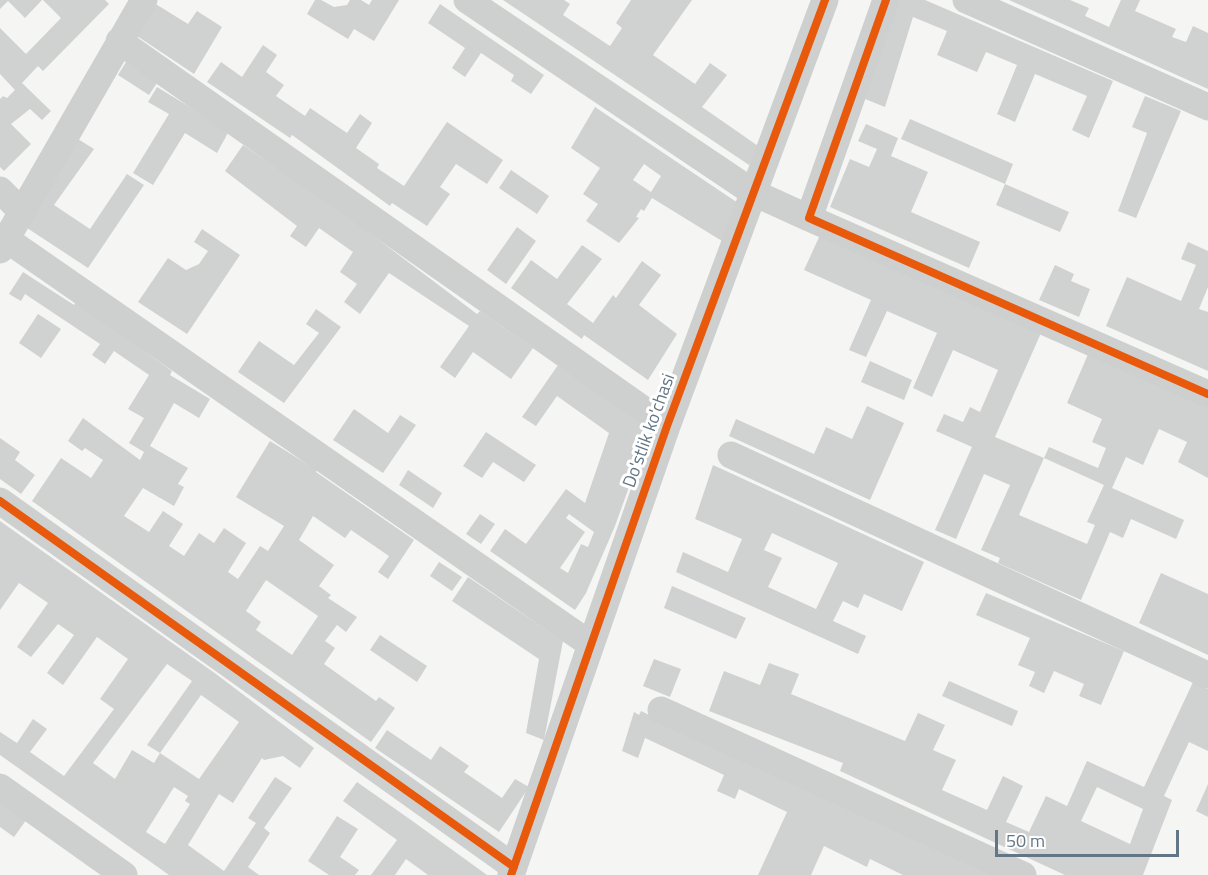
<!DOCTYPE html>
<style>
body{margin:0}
#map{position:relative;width:1208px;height:875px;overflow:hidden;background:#f5f5f3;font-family:"Titillium Web",sans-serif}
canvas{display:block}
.scale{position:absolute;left:995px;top:830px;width:184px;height:27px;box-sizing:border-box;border:3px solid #637686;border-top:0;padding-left:8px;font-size:18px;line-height:21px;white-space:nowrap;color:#637686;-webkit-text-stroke:4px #fff;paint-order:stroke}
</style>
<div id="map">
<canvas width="1208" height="875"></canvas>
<div class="scale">50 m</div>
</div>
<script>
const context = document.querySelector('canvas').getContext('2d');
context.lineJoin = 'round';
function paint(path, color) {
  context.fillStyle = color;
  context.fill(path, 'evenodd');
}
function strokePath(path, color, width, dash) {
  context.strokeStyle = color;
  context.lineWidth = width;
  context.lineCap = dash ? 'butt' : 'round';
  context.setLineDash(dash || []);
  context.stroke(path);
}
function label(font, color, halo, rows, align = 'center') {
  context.font = font + ' "Titillium Web",sans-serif';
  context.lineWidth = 6;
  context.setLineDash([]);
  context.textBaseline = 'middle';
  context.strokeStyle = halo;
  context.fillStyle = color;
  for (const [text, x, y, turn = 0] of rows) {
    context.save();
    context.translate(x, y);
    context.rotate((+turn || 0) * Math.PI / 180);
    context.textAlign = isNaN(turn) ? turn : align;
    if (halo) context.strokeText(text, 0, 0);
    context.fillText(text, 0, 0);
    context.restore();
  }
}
const building = new Path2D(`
 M0,0h42l-17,18 -17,-17 -8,8z
 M43,0h62l4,4 -66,67 -5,-5 -16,17 29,28 -9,9 -12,-11 -19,15 20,20 -27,27 -4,-4v-68l3,-3 4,2 8,-8 -15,-16v-46l26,26 35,-36z
 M315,0h6l13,7 13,-2 3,-5h11l8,5 3,-5h27l-25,41 -20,-12 -6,10 -41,-25z
 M503,0h61l6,4 -7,11 47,31 12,-18 -6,-5 15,-23h61l-39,55 42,29 15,-21 17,12 -25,32 59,41 -12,17z
 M895,0h30l188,81 -24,57 -17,-8 15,-34 -52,-22 -20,48 -18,-8 20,-49 -31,-13 -9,20 -40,-17 10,-24 -34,-14 -28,90 -20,-8z
 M1009,0h61l19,8 -4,8 24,11 12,-27h19l-5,11 41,18 -4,8 14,5 7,-16 15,7v56z
 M154,3l34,21 9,-13 25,16 -28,47 -60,-40z
 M440,4l104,71 -13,19 -20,-13 3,-6 -33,-22 -16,24 -13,-9 13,-20 -37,-25z
 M263,45l14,10 -11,17 18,13 -8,11 29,20 5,-8 37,25 13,-19 12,9 -16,25 23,16 -2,4 27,18 43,-64 56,38 -16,24 -31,-20 -16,23 10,7 -23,32 -35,-23 -2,3 -98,-71 -2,3 -83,-56 14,-20 21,15z
 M126,62l31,21 -8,12 -31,-20z
 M157,87l72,44 -12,22 -32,-20 -32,52 -20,-12 36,-59 -21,-12z
 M1145,96l36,15 -45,107 -18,-7 29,-78 -15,-6z
 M595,107l143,96 -16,38 -70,-43 -8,13 -3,-2 -5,8 3,1 -20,25 -33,-22 12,-17 -15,-10 17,-26 -29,-20zM644,164l17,12 -10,16 -18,-12z
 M910,119l103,45 -8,20 64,28 -9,20 -64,-27 9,-21 -104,-45z
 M866,124l32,14 -7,18 37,16 -17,40 69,30 -11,26 -139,-61 20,-48 19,8 8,-18 -19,-8z
 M78,139l16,10 -40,56 36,24 37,-55 17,11 -56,83 -64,-42z
 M243,145l91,61 143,108 3,-3 53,37 -22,31 -38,-27 -18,26 -15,-11 29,-41 -80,-53 -29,41 -16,-12 13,-18 -17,-12 13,-20 -34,-24 -13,19 -16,-11 7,-10 -72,-55z
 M511,170l38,26 -12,18 -38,-26z
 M517,227l19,14 -30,43 -19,-14z
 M202,229l38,26 -53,79 -49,-32 30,-44 18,12 13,-6 9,-13 -14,-9z
 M820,235l221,98 -46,104 49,21 -25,57 68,29 8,-19 -8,-3 17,-37 -60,-27 5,-11 49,21 8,-20 -14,-6 10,-23 -35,-16 22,-51 119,53v73l-30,-16 9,-20 -28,-13 -16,36 -17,-8 -14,31 72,32 -8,19 -45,-20 -8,19 -13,-6 -29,68 -83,-37 2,-5 -19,-8 29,-65 -26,-11 -28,65 -21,-9 37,-83 -36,-16 8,-17 19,8 7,-15 10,5 18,-42 -45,-20 -21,47 -19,-9 24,-55 -50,-22 -21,46 -17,-7 22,-50 -67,-30z
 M1188,242l20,9v36l-9,22 9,3v59l-102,-45 21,-49 54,24 15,-36 -15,-6z
 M582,245l20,14 -35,45 26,19 20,-28 3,3 26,-37 19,14 -22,30 38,29 -29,46 -64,-45 -2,4 -71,-51 20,-28 26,19z
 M1055,265l19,9 -3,7 19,8 -11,28 -40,-17z
 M23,272l51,33 2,-3 96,69 -2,4 40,24 -11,19 -25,-15 -24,43 38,22 -10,16 6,3 -10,19 -31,-18 -19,28 25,16 14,-21 20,13 -14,22 15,10 15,-23 15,10 10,-15 22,15 -18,29 10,7 22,-33 8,5 16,-25 -48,-29 34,-56 47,29 -1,2 98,68 -26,39 -10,-7 11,-16 -38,-26 -6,8 -32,-22 -14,24 35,25 -15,21 12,9 -3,3 29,19 -11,15 -9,-7 -12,16 10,7 -11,16 52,37 3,-4 16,11 -24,34 -339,-241 29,-43 30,20 12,-18 -18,-12 -3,3 -14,-10 15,-23 57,42 4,-8 -15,-9 15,-25 -16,-9 21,-34 -35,-24 -9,13 -13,-9 8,-11 -75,-50 -4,7 -12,-7zM266,580l52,36 -26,39 -36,-25 5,-8 -15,-11z
 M316,309l25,18 -57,76 -46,-31 21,-31 35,24 25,-32 -13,-9z
 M38,314l23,15 -20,29 -22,-15z
 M870,361l42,19 -8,20 -43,-18z
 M558,365l88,61 -13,19 9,6 -27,75 -29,67 -11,17 -85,-59 15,-22 21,15 40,-55 19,14 24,-70 -52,-37 -21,30 -14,-9zM569,514l25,18 -6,15 -7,-3 -13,29 -8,-5 25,-36 -19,-14z
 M867,406l37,17 -34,77 -141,-64 7,-17 78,35 12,-27 26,12z
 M354,409l34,24 12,-18 16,10 -33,48 -50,-33z
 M486,432l50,33 -12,17 -31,-20 -11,16 -19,-12z
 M0,438l20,14 -5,8 20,15 -14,19 -21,-15z
 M713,465l211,97 -22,49 -38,-17 -6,14 -15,-7 -10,20 33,15 -8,18 -182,-82 7,-20 45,20 14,-33 -47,-20zM772,533l66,30 -22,46 -48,-22 14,-29 -18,-8z
 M408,470l34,23 -9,15 -34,-23z
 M480,514l15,10 -14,20 -15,-10z
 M0,521l216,153 98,74 -14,20 -17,-12 -19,4 -2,-2 -29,45 -14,-9 -31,51 36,26 32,-48 -8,-5 27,-41 17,11 -28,40 6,5 -22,34 11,8h-90l-169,-120v-23l17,11 16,-24 14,10 -17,23 34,24 50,-67 -14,-10 28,-40 -31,-22 -34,48 -16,-12 27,-38 -16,-11 -27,33 -14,-10 31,-44 -29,-20 -19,27zM167,664l25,17 -45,64 13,8 -6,10 -22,-13 -17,29 -22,-16zM201,695l38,27 -40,57 -39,-26zM174,787l14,9 -3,5 5,3 -25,40 -19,-12z
 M439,562l23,15 -10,14 -22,-15z
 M1161,573l47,21v61l-69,-32z
 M468,577l95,64 -19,99 -18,-7 13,-74 -87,-58z
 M672,586l74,32 -10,21 -72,-31z
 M986,593l138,58 -23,54 -22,-9 5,-12 -30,-13 -10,22 -15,-7 6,-14 -17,-7 12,-27 -54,-23z
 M380,635l47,31 -10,16 -47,-32z
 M654,659l27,10 -11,28 -27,-11z
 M769,663l30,11 -8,20 114,47 13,-28 27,12 -12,25 23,10 -14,30 45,20 16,-34 20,10 -17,36 23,10 17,-36 21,10 20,-45 57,26 49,-105 15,7v62l-19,-9 -25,54 8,4 -29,75h-78l-225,-104 3,-8 -134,-52 15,-40 36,14zM1097,787l46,22 -13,35 -49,-23z
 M949,681l69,30 -6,15 -70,-30z
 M641,711l52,25 299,139h-89l-33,-16 -3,8 -43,-21 -13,29h-53l29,-63 -48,-23 -4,10 -18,-8 7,-16 -79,-37 -7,20 -16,-7 12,-39 5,3z
 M387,730l44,30 9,-14 29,20 -5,6 38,26 13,-19 14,8 -30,45 -124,-84z
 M357,782l54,38 76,55h-59l-22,-16 -11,16h-24l26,-35 -54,-39z
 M1208,784v33l-12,-6z
 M0,795l29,21 -15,21 -14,-10z
 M337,816l21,13 -18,28 19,13 -4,5h-26l-21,-14z`);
const minor = new Path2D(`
 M467,0l287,193 55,25
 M886,0l-77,218 399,176
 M966,0l242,107
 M119,41l548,385
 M0,190l21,21
 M6,239l584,405
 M0,250l144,-250
 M731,455l477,220
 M0,501l514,366
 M661,710l362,165
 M0,787l124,88
 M511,875l156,-449 158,-426`);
const cycleway = new Path2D(`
 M886,0l-77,218 399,176
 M0,501l514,366
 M511,875l156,-449 158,-426`);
const streetNames = [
 ["Do'stlik ko'chasi",650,431,-70]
];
paint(building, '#d0d1d1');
strokePath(minor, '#ced0d0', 27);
strokePath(cycleway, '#e8590c', 8);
label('18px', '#637686', '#fff', streetNames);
</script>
